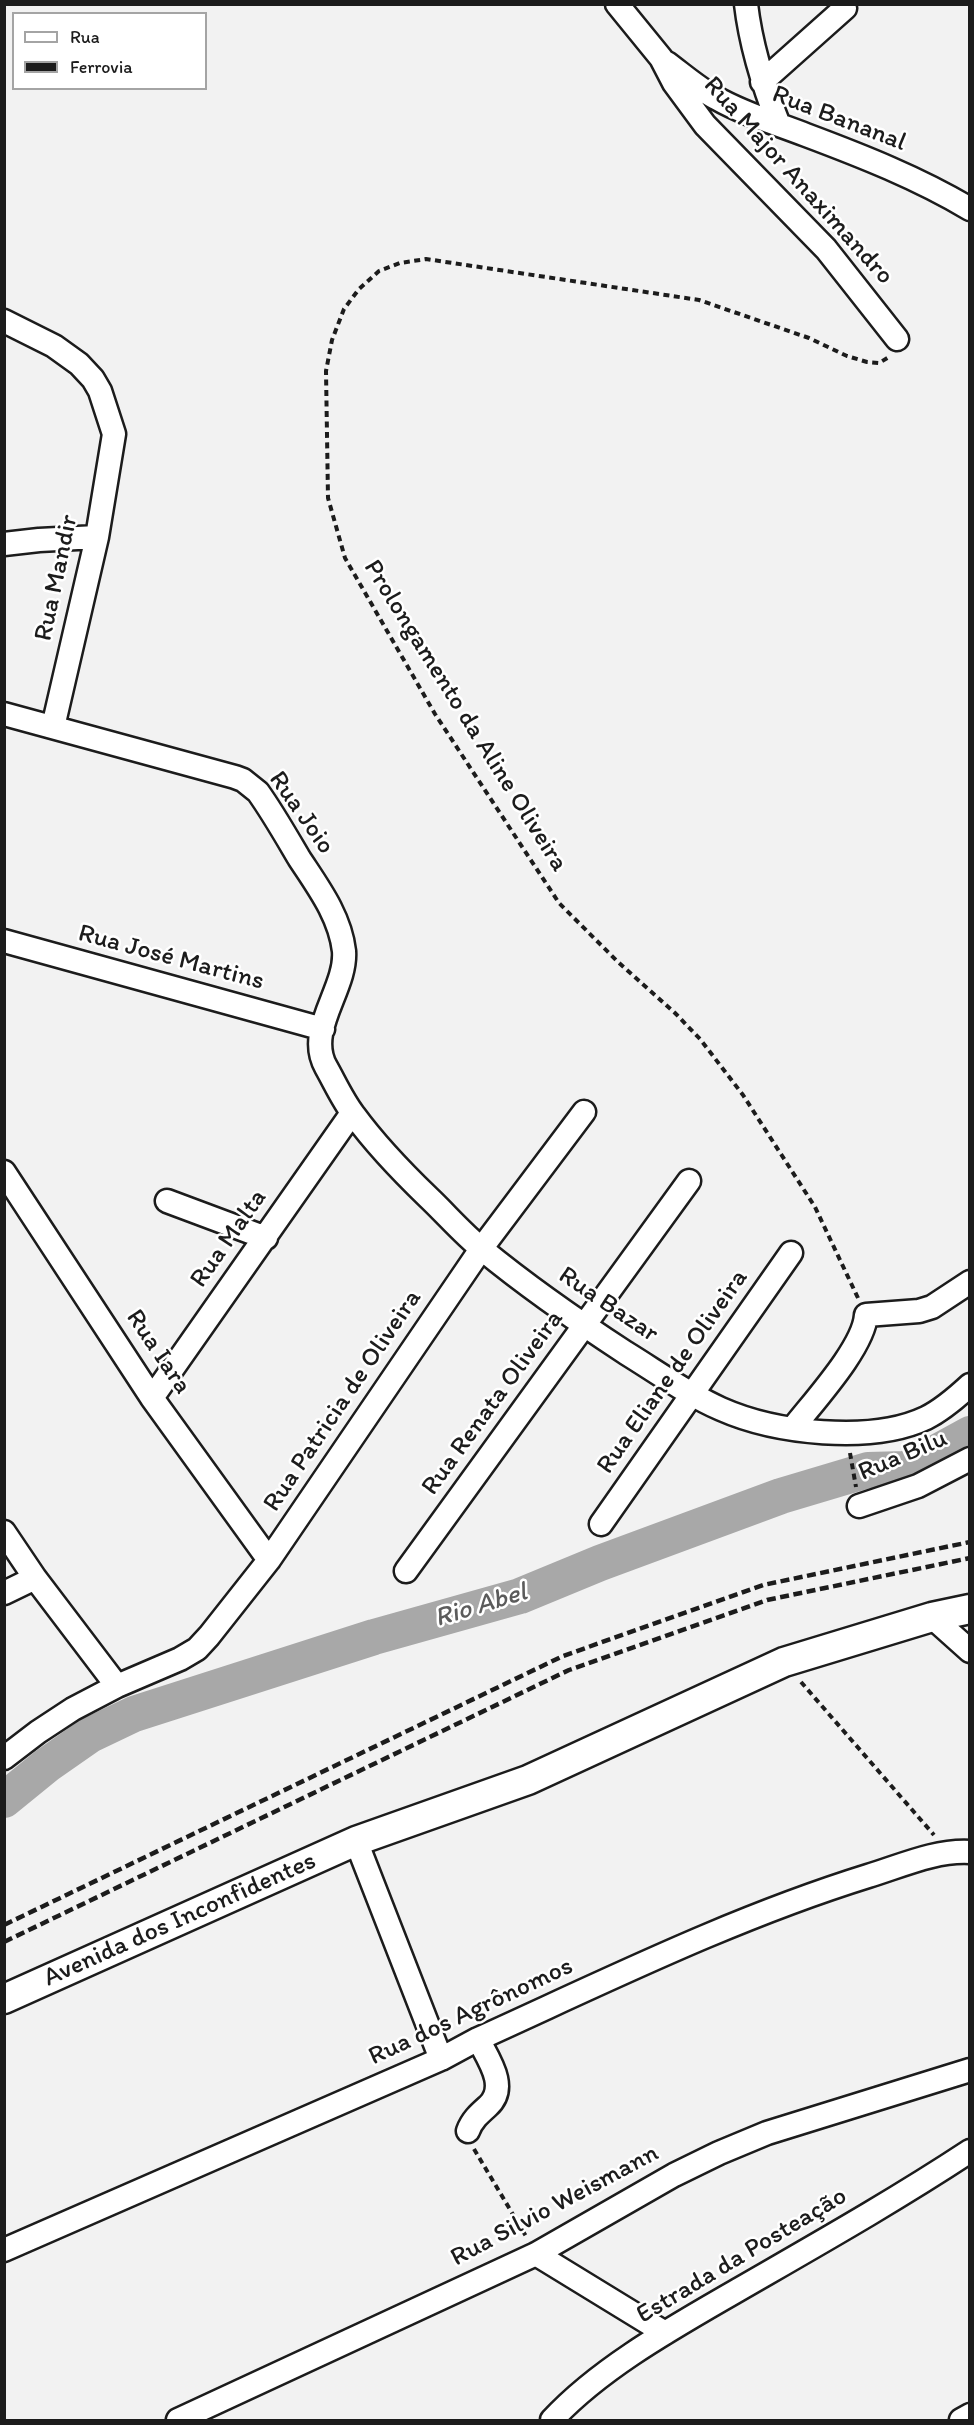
<!DOCTYPE html>
<meta charset="utf-8">
<style>
body{margin:0}
#map{position:relative;width:974px;height:2425px;overflow:hidden;background:#f2f2f2;font-family:Itim,sans-serif}
canvas{display:block}
.frame{position:absolute;inset:0;border:6px solid #1c1c1c;pointer-events:none}
.legend{position:absolute;left:12px;top:12px;width:195px;height:78px;box-sizing:border-box;background:#fff;border:2px solid #a4a4a4;margin:0;padding:8px 10px;list-style:none;font-size:18px;color:#1c1c1c}
.legend li{display:flex;align-items:center;gap:12px;height:30px}
.legend b{width:30px;border:2px solid #a4a4a4}
</style>
<div id="map">
<canvas width="974" height="2425"></canvas>
<div class="frame"></div>
<ul class="legend">
<li><b style="height:8px;background:#fff"></b>Rua</li>
<li><b style="height:8px;background:#1c1c1c"></b>Ferrovia</li>
</ul>
</div>
<script>
const context = document.querySelector('canvas').getContext('2d');
context.lineJoin = 'round';
function strokePath(path, color, width, dash) {
  context.strokeStyle = color;
  context.lineWidth = width;
  context.lineCap = dash ? 'butt' : 'round';
  context.setLineDash(dash || []);
  context.stroke(path);
}
function label(font, color, halo, rows, align = 'center') {
  context.font = font + ' Itim,sans-serif';
  context.lineWidth = 5;
  context.setLineDash([]);
  context.textBaseline = 'middle';
  context.strokeStyle = halo;
  context.fillStyle = color;
  for (const [text, x, y, turn = 0] of rows) {
    context.save();
    context.translate(x, y);
    context.rotate((+turn || 0) * Math.PI / 180);
    context.textAlign = isNaN(turn) ? turn : align;
    if (halo) context.strokeText(text, 0, 0);
    context.fillText(text, 0, 0);
    context.restore();
  }
}
const river = new Path2D(`
 M4,1800l43,-35 43,-30 44,-21 240,-77 146,-41 80,-33 181,-67 87,-26 38,-1 64,-35`);
const path = new Path2D(`
 M858,1298l-43,-91 -72,-112 -43,-56 -25,-26 -58,-52 -58,-58 -124,-189 -90,-156 -17,-60 -2,-127 6,-31 12,-31 15,-20 20,-18 21,-8 26,-4 273,41 110,38 38,18 20,6 12,1 10,-6
 M850,1453l6,34
 M801,1682l133,153
 M474,2149l53,89`);
const minor = new Path2D(`
 M617,4l44,54 13,25 31,42 121,124 71,90
 M746,4c5,43 17,81 33,121
 M667,63c16,12 32,26 49,35 28,16 59,25 90,37 56,21 112,43 164,74
 M762,82l83,-74
 M4,321l50,25 25,18 14,15 7,12 14,43 -17,103 -44,190
 M4,544l35,-4 58,-3
 M4,714l231,63 8,3 15,12c15,21 28,44 41,66 19,29 41,58 45,93 3,38 -39,79 -18,116 9,16 17,34 28,48 22,30 47,56 74,82 18,17 35,37 55,53 45,37 94,71 143,103 31,19 61,41 95,56 54,24 150,35 205,9 16,-8 30,-20 44,-33
 M4,941l319,88
 M4,1172l148,226 117,162
 M167,1201l99,37
 M152,1398l200,-285
 M793,1428c21,-27 71,-81 73,-113l53,-4 13,-4 38,-25
 M859,1506l59,-20 52,-27
 M601,1524l190,-271
 M4,1532l31,46 82,108
 M406,1571l283,-390
 M4,1593l31,-15
 M932,1617l38,34
 M4,1758l34,-26 35,-23 44,-23 63,-27 17,-10 12,-13 60,-76 212,-311 103,-137
 M356,1841l85,218
 M468,2131c4,-11 11,-17 20,-25 21,-19 0,-47 -10,-67
 M4,2250l437,-191 37,-20c128,-58 255,-121 390,-163 33,-10 67,-26 102,-24
 M536,2254l129,79
 M178,2420l358,-166 138,-79 45,-22 48,-20 203,-63
 M552,2420c49,-53 124,-94 186,-130 78,-45 156,-89 232,-139
 M961,2420l9,-5`);
const major = new Path2D(`
 M4,1999l352,-158 172,-61 256,-118 148,-45 38,-8`);
const rail = new Path2D(`
 M4,1925l559,-269 200,-71 207,-43
 M4,1942l565,-272 198,-70 203,-42`);
const streetNames = [
 ["Rua Bananal",839,119,21],
 ["Rua Major Anaximandro",798,181,48],
 ["Rua Mandir",57,578,-78],
 ["Prolongamento da Aline Oliveira",465,716,58],
 ["Rua Joio",301,813,55],
 ["Rua José Martins",171,958,15],
 ["Rua Malta",229,1239,-55],
 ["Rua Bazar",608,1305,34],
 ["Rua Iara",158,1352,56],
 ["Rua Eliane de Oliveira",673,1372,-55],
 ["Rua Patricia de Oliveira",343,1401,-56],
 ["Rua Renata Oliveira",493,1403,-54],
 ["Rua Bilu",903,1456,-23],
 ["Avenida dos Inconfidentes",180,1920,-24],
 ["Rua dos Agrônomos",471,2012,-25],
 ["Rua Silvio Weismann",555,2206,-28],
 ["Estrada da Posteação",742,2256,-31]
];
const waterNames = [
 ["Rio Abel",481,1606,-17]
];
strokePath(river, '#a8a8a8', 36);
strokePath(minor, '#1c1c1c', 27);
strokePath(major, '#1c1c1c', 33);
strokePath(path, '#1c1c1c', 4, [6, 4.5]);
strokePath(minor, '#fff', 22);
strokePath(major, '#fff', 28);
strokePath(rail, '#1c1c1c', 4.5, [9, 4.5]);
label('26px', '#1c1c1c', '#fff', streetNames);
label('italic 27px', '#5b5b5b', '#fff', waterNames);
</script>
